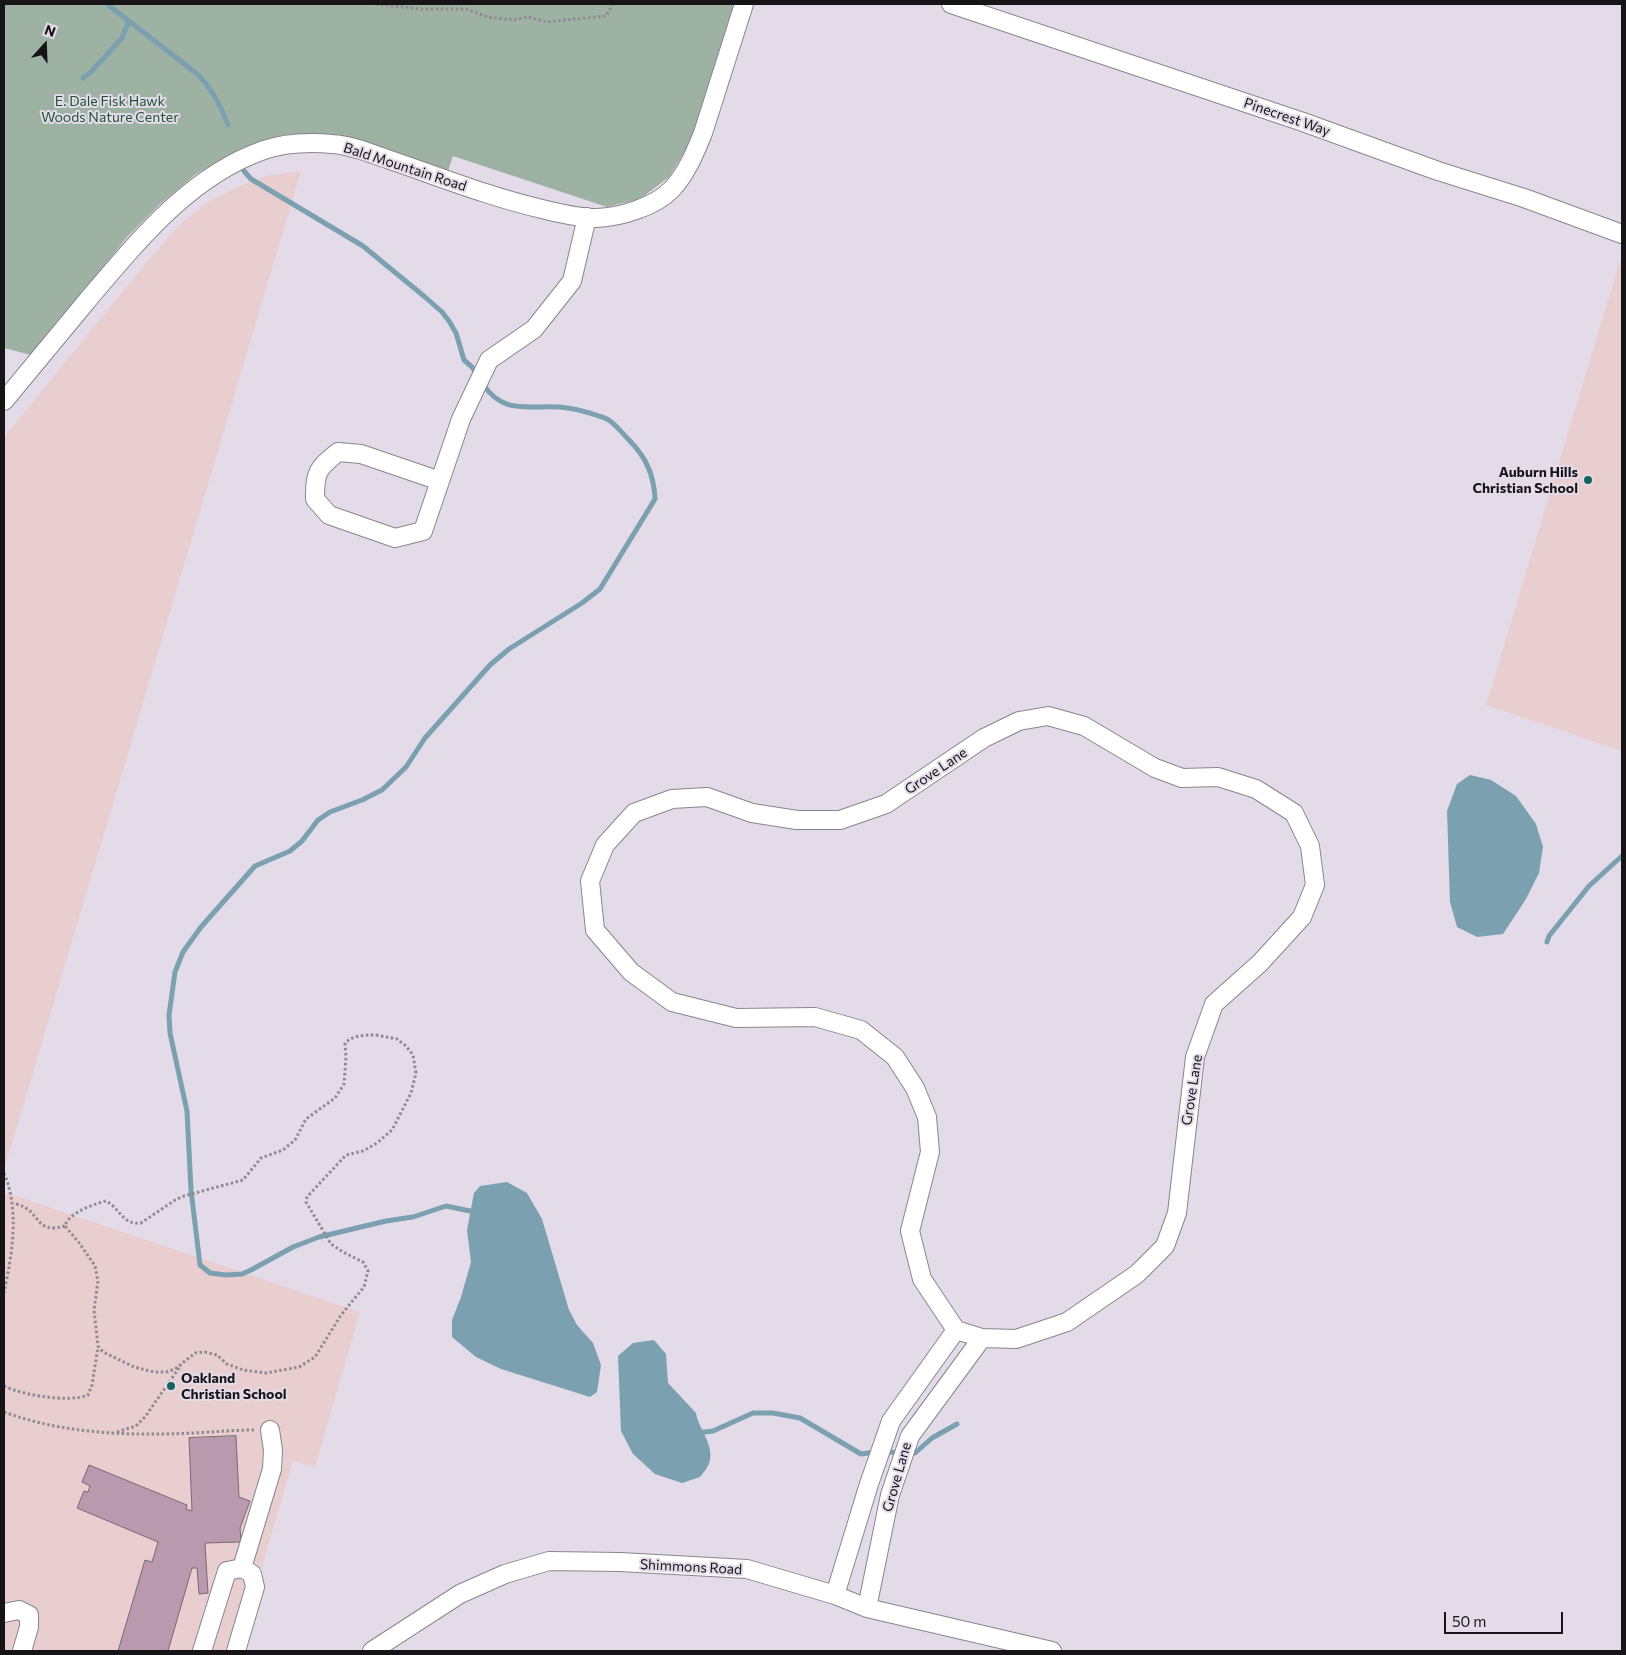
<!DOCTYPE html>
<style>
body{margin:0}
#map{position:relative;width:1626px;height:1655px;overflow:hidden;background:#e3dbe7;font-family:Commissioner,sans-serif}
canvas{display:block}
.frame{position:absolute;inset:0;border:5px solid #171418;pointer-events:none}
.north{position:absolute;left:20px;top:20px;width:50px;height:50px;-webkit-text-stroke:4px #e3dbe7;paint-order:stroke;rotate:20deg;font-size:14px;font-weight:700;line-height:20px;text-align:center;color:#171418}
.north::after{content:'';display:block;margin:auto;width:18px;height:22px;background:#171418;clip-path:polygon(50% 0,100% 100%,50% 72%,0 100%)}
.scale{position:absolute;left:1444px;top:1612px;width:119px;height:22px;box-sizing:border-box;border:2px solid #171418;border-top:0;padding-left:6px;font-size:15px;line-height:18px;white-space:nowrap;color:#171418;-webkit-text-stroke:4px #e3dbe7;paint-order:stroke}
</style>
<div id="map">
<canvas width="1626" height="1655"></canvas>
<div class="frame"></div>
<div class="north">N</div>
<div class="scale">50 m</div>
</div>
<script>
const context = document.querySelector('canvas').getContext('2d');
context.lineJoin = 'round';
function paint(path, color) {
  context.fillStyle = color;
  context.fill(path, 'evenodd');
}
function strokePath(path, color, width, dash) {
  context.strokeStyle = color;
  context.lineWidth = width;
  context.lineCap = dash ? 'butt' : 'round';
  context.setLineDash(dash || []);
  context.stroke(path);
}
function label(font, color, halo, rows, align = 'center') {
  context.font = font + ' Commissioner,sans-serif';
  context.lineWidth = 4;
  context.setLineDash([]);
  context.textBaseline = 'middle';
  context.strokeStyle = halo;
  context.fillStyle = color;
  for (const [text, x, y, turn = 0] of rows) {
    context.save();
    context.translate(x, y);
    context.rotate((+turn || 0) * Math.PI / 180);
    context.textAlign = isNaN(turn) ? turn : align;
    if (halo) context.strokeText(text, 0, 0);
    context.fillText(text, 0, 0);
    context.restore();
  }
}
const education = new Path2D(`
 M301,171l-127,428 -170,571v-733l150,-184 28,-30 26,-21 29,-15 29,-11z
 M1622,254v497l-136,-46z
 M4,1192l356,120 -45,155 -22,-6 -56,190h-233z`);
const green = new Path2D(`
 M4,4h731l-31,102 -15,39 -20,32 -29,22 -33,8 -154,-51 -5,15 -86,-30 -34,-7 -38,2 -48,12 -46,26 -36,30 -32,32 -97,119 -27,-7z`);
const water = new Path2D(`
 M1470,775l21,5 25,16 20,28 7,23 -4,26 -13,26 -23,35 -26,3 -20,-10 -7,-25 -3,-91 10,-27z
 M507,1182l20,11 15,26 27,91 8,15 16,18 8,22 -4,27 -7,5 -89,-28 -25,-12 -24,-20v-17l9,-23 10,-35 -4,-32 7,-37 6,-7z
 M654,1340l12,14 2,29 28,30c3,17 17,29 14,47 -1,6 -6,12 -10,17l-18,6 -27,-9 -22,-20 -12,-23 -3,-75 15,-13z`);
const stream = new Path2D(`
 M107,4l89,69c15,14 25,33 32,52
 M83,78l8,-6 31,-34 7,-17
 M244,171l7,8 112,67 62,51 17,15 7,9 7,12 8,27 8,7 5,8
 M1547,942l2,-6 40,-50 33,-30
 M475,1212l-29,-6 -33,11 -27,4 -67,16 -26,10 -42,23 -9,4 -16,1 -16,-2 -10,-8 -9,-75 -4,-79 -17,-78 -1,-18 6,-43 8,-20 18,-25 54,-61 35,-15 12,-10 16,-21 12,-8 32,-12 20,-10 24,-23 19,-29 65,-73 19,-16 73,-46 18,-14 55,-90c-1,-24 -9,-42 -26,-59 -6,-6 -12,-14 -19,-19 -3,-3 -9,-4 -14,-6 -12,-4 -24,-7 -37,-8 -31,-2 -56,8 -76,-23
 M697,1433l16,-2 40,-18h20l27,5 61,36 15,-2
 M885,1451l24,4 6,-2 17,-15 25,-14`);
const building = new Path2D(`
 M236,1436l3,61 11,4 -10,27 1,14 -36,1 3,50 -9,1 -2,-26h-5l-24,83h-50l27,-91 7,2 6,-20 -81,-34 7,-17 4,1 2,-6 -8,-4 7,-17 98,40 -1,4 6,2 -3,-73z`);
const path = new Path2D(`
 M376,4l45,5h45l22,8 25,3 15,-3 19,5 59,-6 5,-8 1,-4
 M376,1035l21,4 9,7 7,9 3,18 -5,20 -19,37 -15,13 -14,8 -17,4 -39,42 -1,5 25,42 12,8 20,10 5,9 -4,16 -23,28 -26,42 -16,10 -33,6 -23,-3 -16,-6 -10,-9 -12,-3 -10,1 -20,16 -9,3h-12l-20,-5 -31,-15 -5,-6 -4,-36 4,-29 -3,-15 -15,-22 -15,-18c3,-13 29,-22 41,-25 14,7 16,24 35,22l34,-23 9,-4 59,-16 18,-22 22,-8 12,-10 11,-21 29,-21 9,-14 2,-27 -1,-14c8,-8 21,-8 31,-8z
 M4,1173c16,38 8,81 0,120
 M16,1204c26,6 17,31 49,22
 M4,1386c18,9 65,17 84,9l4,-10 6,-38
 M4,1412c60,22 125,24 189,21 21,-1 41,-3 61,-3
 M117,1432l19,-6 9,-9 36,-52`);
const minor = new Path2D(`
 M951,4l352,118 135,49 86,27 98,36
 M4,401c27,-33 55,-66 82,-99 50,-59 103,-126 178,-152 21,-7 46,-8 68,-6 20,1 40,10 58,16 50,17 100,37 152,49 17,4 36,9 55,9 23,-1 58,-11 75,-29 14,-15 23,-36 31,-56l41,-129
 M440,481l-79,-27 -23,-2c-21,17 -23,20 -23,47l14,16 66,23 28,-7 38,-112 28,-59 45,-31 38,-48 15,-64
 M1048,716l36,10 71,42 27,10 36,-1 38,12 38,24 16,33 5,39 -13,32 -42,46 -46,41 -19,53 -18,156 -12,33 -28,28 -70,48 -51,17 -34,-1 -26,-8 -34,-51 -12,-48 20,-79 -3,-35 -12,-29 -20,-31 -34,-27 -46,-13 -79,1 -64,-16 -41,-30 -36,-42 -5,-49 15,-36 29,-32 38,-14 35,-2 45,16 45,7h43l46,-16 98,-66 35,-17z
 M242,1568l30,-99 1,-19 -3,-20
 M835,1595l34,-111 22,-63 65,-91
 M867,1608l23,-113 20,-59 72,-98
 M4,1613l15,-3 10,5v12l-7,24
 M202,1651l25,-80 15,-3 10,6 3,13 -19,64
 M372,1651l88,-57 45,-20 44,-13 71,1 127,7 88,26 32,13 185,43`);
const markers = [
 [1588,480,5,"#156360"],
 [171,1386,5,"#156360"]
];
const parkNames = [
 ["E. Dale Fisk Hawk",110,101],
 ["Woods Nature Center",110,117]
];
const streetNames = [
 ["Pinecrest Way",1287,117,19],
 ["Bald Mountain Road",405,167,18],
 ["Grove Lane",936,771,-34],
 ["Grove Lane",1192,1090,-81],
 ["Grove Lane",897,1477,-74],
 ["Shimmons Road",691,1567,3]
];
const poiNames = [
 ["Auburn Hills",1578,472],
 ["Christian School",1578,488],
 ["Oakland",181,1378,"left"],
 ["Christian School",181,1394,"left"]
];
paint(education, '#e8cece');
paint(green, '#9db2a3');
paint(water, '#7ba0b0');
strokePath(stream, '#7ba0b0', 5);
paint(building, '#b999ae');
strokePath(building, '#776b73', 1);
strokePath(minor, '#8b848f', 20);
strokePath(path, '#908a93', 3, [2.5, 2.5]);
strokePath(minor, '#fff', 18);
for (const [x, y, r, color] of markers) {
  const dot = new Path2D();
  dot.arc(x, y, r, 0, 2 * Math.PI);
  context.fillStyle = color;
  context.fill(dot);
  strokePath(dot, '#e3dbe7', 2);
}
label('14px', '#1e5435', '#e3dbe7', parkNames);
label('14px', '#171418', '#e3dbe7', streetNames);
label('bold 14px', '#171418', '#e3dbe7', poiNames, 'right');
</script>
